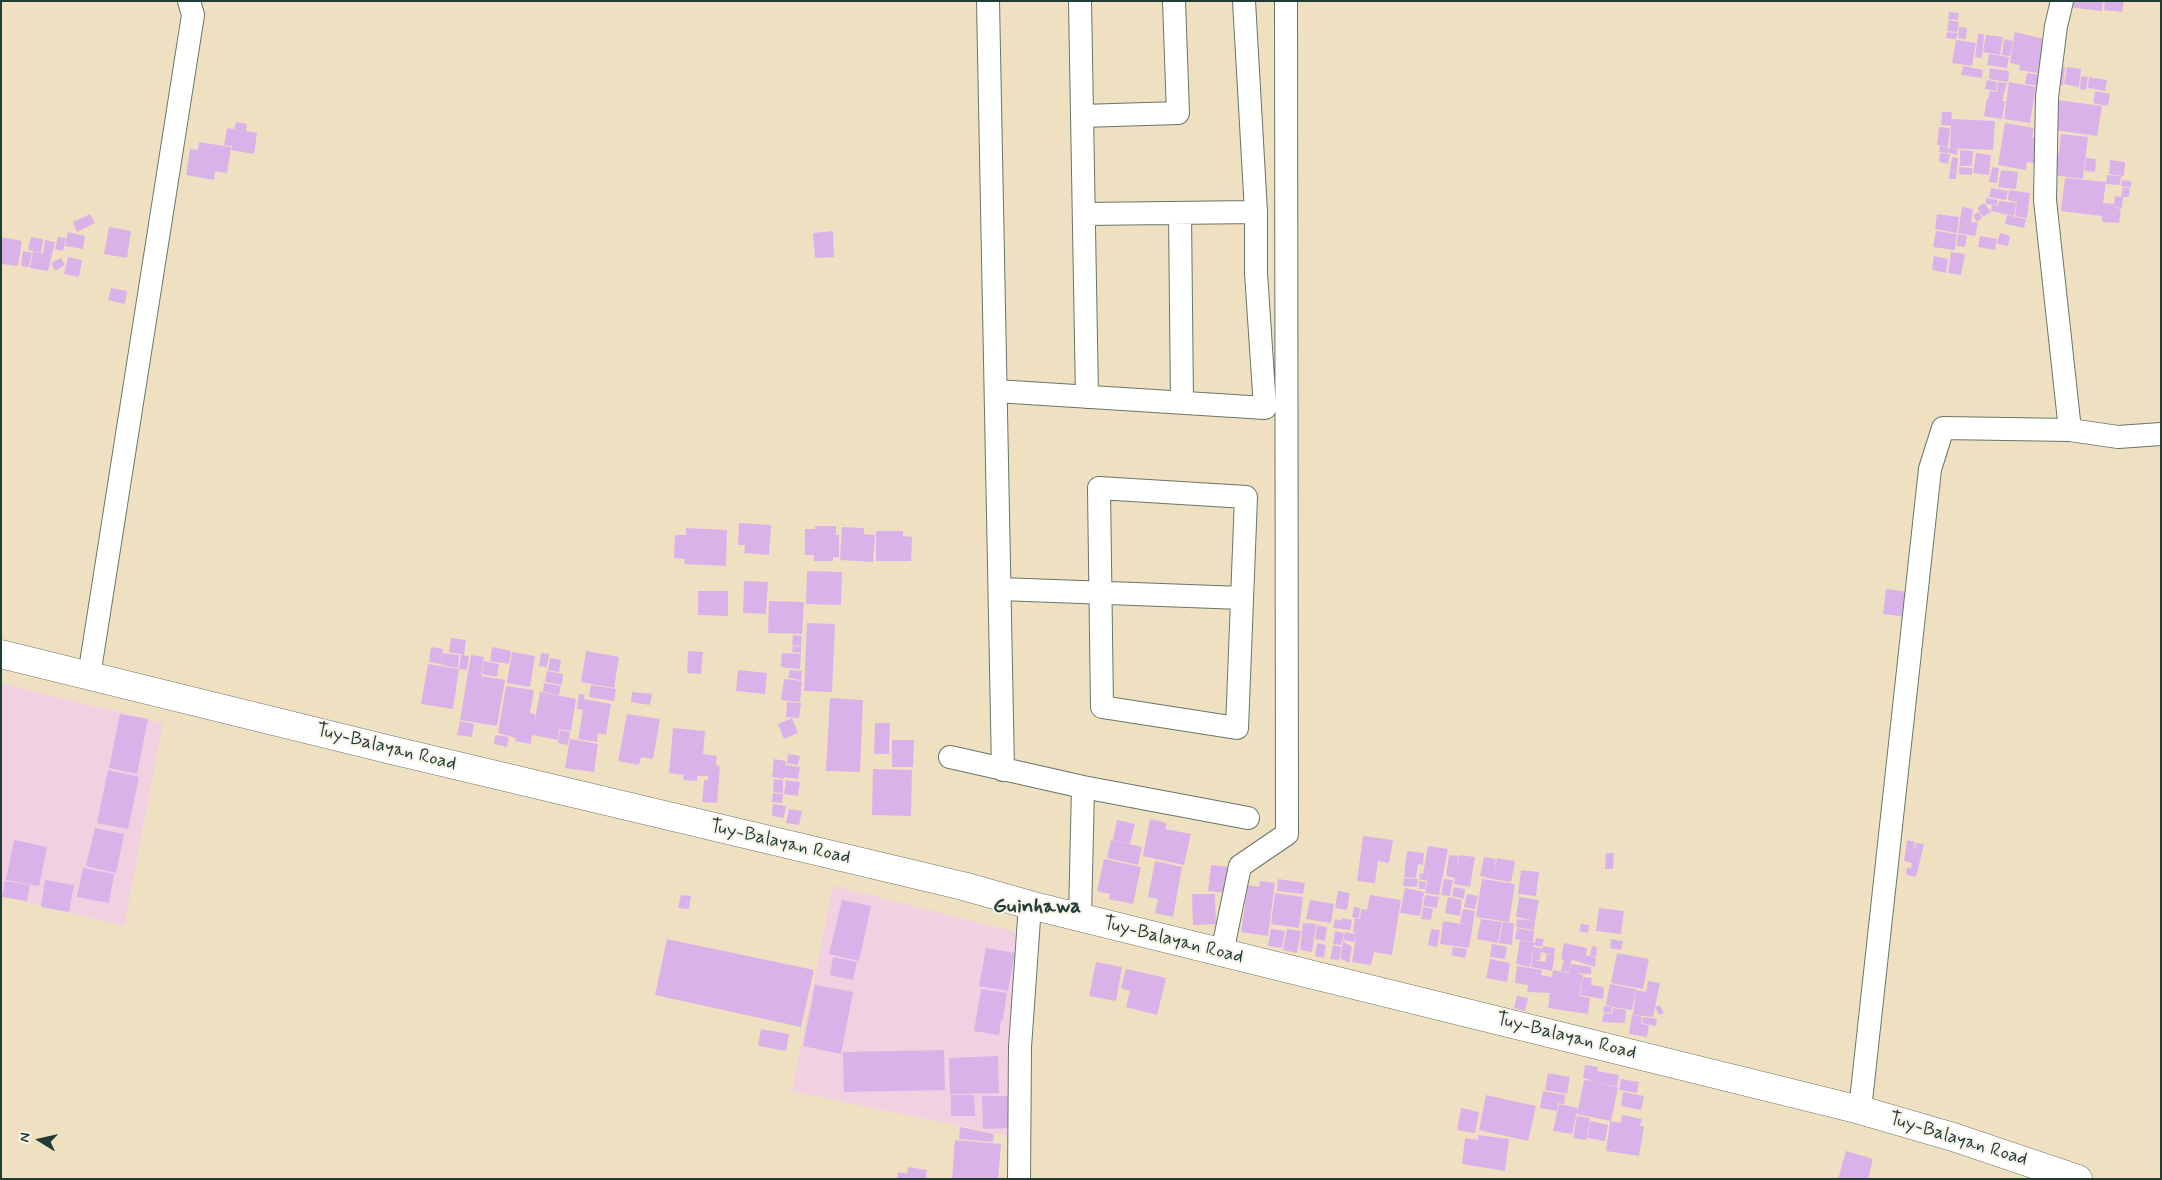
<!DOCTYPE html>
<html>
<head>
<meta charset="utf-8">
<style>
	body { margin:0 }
	#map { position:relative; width:2162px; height:1180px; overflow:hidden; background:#f0e0c2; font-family:Mynerve,sans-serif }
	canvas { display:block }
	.frame { position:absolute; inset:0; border:2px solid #1f3d34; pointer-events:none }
	.north { position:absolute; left:15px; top:1115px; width:50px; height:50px; -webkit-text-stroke:4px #f7f3e8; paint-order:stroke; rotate:280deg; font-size:14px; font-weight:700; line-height:20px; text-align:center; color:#1f3d34 }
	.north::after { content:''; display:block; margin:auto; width:18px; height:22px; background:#1f3d34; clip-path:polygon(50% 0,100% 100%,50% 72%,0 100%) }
</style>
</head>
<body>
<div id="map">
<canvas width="2162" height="1180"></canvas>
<div class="frame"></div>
<div class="north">N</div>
</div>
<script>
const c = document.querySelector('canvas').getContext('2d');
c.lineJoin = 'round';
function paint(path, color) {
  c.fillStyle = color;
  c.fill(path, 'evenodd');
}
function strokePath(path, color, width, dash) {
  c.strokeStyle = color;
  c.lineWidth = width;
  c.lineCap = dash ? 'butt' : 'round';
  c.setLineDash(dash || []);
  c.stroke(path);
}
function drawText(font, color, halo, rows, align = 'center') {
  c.font = font + ' Mynerve,sans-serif';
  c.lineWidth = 4;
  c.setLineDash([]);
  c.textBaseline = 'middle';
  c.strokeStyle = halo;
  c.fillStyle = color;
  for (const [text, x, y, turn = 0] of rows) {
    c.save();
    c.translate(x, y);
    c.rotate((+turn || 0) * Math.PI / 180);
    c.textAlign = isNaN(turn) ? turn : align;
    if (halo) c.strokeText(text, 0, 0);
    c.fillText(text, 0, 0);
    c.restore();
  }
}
paint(new Path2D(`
	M1,683L163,723L124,926L1,896Z
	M833,886L1020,933L1013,1137L792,1091Z`), '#f1d0e2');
paint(new Path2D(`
	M2068,1H2103L2102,11L2067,7Z
	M2105,1H2124L2122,12L2104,10Z
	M1949,12L1959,13L1958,20L1948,19Z
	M1949,20L1959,22L1957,32L1947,31Z
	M1959,27L1967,28L1966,39L1958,38Z
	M1947,32L1958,33L1956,39L1946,38Z
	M2015,32L2044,39L2038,73L2019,70L2020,65L2010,63Z
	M1978,34H1984L1982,58L1975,57Z
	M1986,35L2003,37L2000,55L1983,52Z
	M2004,39L2013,41L2010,56L2002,55Z
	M1956,40L1976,43L1972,66L1952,63Z
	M1989,54L2009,57L2007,68L1987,65Z
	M1963,66L1983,70L1982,78L1961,75Z
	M2057,66L2065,67L2063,85L2054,84Z
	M2067,67L2081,69L2079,87L2064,84Z
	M1990,68L2009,71L2008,82L1989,79Z
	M2027,73L2042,75L2041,86L2025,84Z
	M2081,76L2088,77L2086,90L2080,89Z
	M2089,77L2107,80L2105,91L2088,88Z
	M1987,80L1997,82L1996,91L1985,89Z
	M1998,82L2007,83L2002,101H2005L2002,119L1984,116L1987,99H1988L1990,91L1997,92Z
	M2009,82L2036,87L2030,123L2004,119Z
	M2095,91L2110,94L2108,106L2093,103Z
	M2058,100L2102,106L2097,136L2054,130Z
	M1942,112H1952L1951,119L1995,121L1993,150L1950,148L1951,126L1941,125Z
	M236,122L247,124L246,131L257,133L254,154L231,150L232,146L224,145L227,128L243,131L234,129Z
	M2005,123L2034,128L2032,137L2038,138L2034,163L2027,162L2026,170L1998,165Z
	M1939,127L1950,128L1948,147L1937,145Z
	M2061,134L2088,137L2083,179L2052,175L2054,154H2059Z
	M199,142L231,147L227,173L215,171L214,180L186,175L190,149L198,150Z
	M1940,146L1949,148L1948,153L1939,152Z
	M1949,148L1958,149L1957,155L1949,153Z
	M1960,150L1973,151L1972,166H1960Z
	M1940,153L1950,154L1948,164L1939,162Z
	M1976,153L1991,155L1989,175L1973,173Z
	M1952,157L1958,158L1956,179H1949Z
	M2086,158L2096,159L2095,172L2085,171Z
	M2110,160L2125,162L2124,176L2109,174Z
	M1959,167L1972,168V175L1959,174Z
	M1992,167L1999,168L1997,183L1989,182Z
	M2001,170L2018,172L2016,189L1998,187Z
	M2107,175L2121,176L2120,185L2106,184Z
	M2065,178L2106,182L2103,203L2114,204L2115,196L2121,197L2123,187L2130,188L2129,197H2123L2122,208L2113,207L2121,209L2119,223L2102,222V216L2061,211Z
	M2122,180L2131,181V187L2121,186Z
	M1991,188L2008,191L2006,200L1989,197Z
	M2009,190L2030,193L2027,218L2015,216L2017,199L2016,202L2008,200Z
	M1986,198L1997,200V205L1986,204Z
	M1999,201L2016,203L2014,216L1991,211L1992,205L1998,206Z
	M1984,203L1991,212L1983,217L1977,208Z
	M1962,207L1973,209L1971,222L1978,223L1975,236L1958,233Z
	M1979,212L1982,218L1977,222L1973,215Z
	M90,214L95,223L77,232L73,222Z
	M1937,214L1959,217L1957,233L1935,229Z
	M2007,215L2026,219L2024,228L2005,224Z
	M109,227L131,231L127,258L104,254Z
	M833,231L834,257L815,258L813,233Z
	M1936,231L1957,234L1955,250L1933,247Z
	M68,232L85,236L83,249L65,246Z
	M2000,233L2010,236L2008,246L1997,244Z
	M1958,234L1967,236L1965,247L1957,246Z
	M1980,236L1997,239L1995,250L1978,247Z
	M1,237L22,241L18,266L1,264Z
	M31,237L43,239L41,252L28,250Z
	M58,237L66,238L63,251L55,249Z
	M45,240L55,242L48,271L30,268L33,251L43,253Z
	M23,251L32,253L29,267L21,266Z
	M1951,252L1965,254L1961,275L1948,273Z
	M1934,256L1948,259L1946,273L1932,270Z
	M68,257L82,260L79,277L64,274Z
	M61,258L65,265L55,271L51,263Z
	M111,288L127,291L125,304L108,300Z
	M739,523L771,525L769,555L744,553L745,545H738Z
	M815,526H836V535H839V558L833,557V561H814V555H805V529H815Z
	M842,527L864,528V534L875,535L873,562L840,560Z
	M686,528L727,530L726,566L684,564L685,559L674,558L675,535H686Z
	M876,531H903V536L912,537L911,561H876Z
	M807,571L842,572L841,605L806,604Z
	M744,581L768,582L766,614L743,613Z
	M1886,589L1910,592L1907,617L1883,614Z
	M698,591H728V616L698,615Z
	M769,601L804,602L802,634L768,633Z
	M807,623L835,624L832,692L804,691Z
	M793,635L802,636L801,646L792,645Z
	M451,638L466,640L464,655L449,652Z
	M793,646L801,647V653L792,652Z
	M431,647L443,649L441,664L429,662Z
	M492,647L511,651L509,664L490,661Z
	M586,651L619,657L614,688L581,682Z
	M688,651L703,652L701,674L687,673Z
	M512,652L535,656L530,687L507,683Z
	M443,653L459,655L458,668L441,665Z
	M541,653L549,654L547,667L539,666Z
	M782,653L801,654L800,669L781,667Z
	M461,655L469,656L467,670L459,669Z
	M471,655L484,657L481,676L505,680L497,726L460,720Z
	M550,658L561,660L559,672L548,670Z
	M484,661L499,664L497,677L482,674Z
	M428,664L459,669L453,709L421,704Z
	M738,670L767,673L765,694L736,691Z
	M790,670L802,671L801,680L788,678Z
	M547,671L563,674L562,685L545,682Z
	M784,679L802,681L800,702L781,700Z
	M544,683L561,686L559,695L543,692Z
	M591,685L616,689L614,701L589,697Z
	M506,686L534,690L530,713L535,714L534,724L540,692L576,699L571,731L559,729L558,740L532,735L531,744L515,741L516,738L498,733Z
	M632,692L652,694L650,705L631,702Z
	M579,694L585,695L584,699L611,704L606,735L598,733L597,742L578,739L583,710L577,709Z
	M830,698L863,700L860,772L826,771Z
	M787,702L801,703L799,718L786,717Z
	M120,714L148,719L137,774L109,768Z
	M627,714L660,719L653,759L641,757L639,765L618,761Z
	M792,718L798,733L784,739L778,724Z
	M460,721L474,724L472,737L457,735Z
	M875,723H890L889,754H874Z
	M673,728L705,731L703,754L717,756L716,765L720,766L717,803L702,802L704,780H708V776H697V781L683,780L684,775L669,773Z
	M560,730L570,732L568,745L558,743Z
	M495,735L509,737L507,747L494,744Z
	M570,739L598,744L594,772L565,768Z
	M892,740H914L913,767H892Z
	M788,754L800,756L798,765L787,763Z
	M774,759L786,761L784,779L772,777Z
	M786,765L800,767L798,779L784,777Z
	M873,769L912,770L911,816L872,815Z
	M108,770L139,777L128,829L97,823Z
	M774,779L783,780V793L773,792Z
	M786,780L800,782L798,796L784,794Z
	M773,793L783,794L782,803L772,802Z
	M773,804L786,806L784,818L772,816Z
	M789,809L802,811L799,825L786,823Z
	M1150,819L1167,823L1165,829L1191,834L1184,865L1143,856Z
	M1117,820L1135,824L1130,844L1113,840Z
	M95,828L124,834L116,873L86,866Z
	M1363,836L1393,840L1389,863L1378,861L1375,883L1357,881Z
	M14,840L47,847L39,886L6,880Z
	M1111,840L1142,847L1138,865L1107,858Z
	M1907,840L1915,842L1913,853L1916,843L1924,844L1916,877L1906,875L1907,868H1911L1912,863L1904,861Z
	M1428,846L1448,849L1439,895L1425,893L1429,874L1428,881L1419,879L1420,873L1423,874Z
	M1407,851L1424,853L1423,865L1418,864L1416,878L1404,877Z
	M1606,853H1614L1613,869H1605Z
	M1449,855L1458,856L1457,869L1459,855L1475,857L1470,887L1454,884L1455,878L1446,876Z
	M1484,857L1496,859L1493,879L1480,876Z
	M1497,858L1515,861L1511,882L1493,879Z
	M1104,859L1141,867L1133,904L1109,899L1110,894L1097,891Z
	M1155,861L1182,867L1173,917L1155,913L1158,899L1148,897Z
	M1211,865L1230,867L1226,893L1208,891Z
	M83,868L114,874L109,903L77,897Z
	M1521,870L1539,872L1536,896L1518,894Z
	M1404,878L1418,879L1417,887L1403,886Z
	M1278,879L1305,883L1303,894L1277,891Z
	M1444,879L1453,880L1450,896L1441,895Z
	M1482,879L1515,884L1509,922L1476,917Z
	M45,880L74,885L69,912L41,907Z
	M5,881L30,885L27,901L2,897Z
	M1260,881L1275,883L1268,936L1241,932L1248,885L1259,887Z
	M1419,881L1426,882L1425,889H1419Z
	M1454,887L1465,889L1464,899L1452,896Z
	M1405,888L1424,892L1420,916L1400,913Z
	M1338,891L1350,893L1347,910L1335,908Z
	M1275,893L1303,897L1299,928L1271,924Z
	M1192,894H1215L1216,924L1193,925Z
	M1467,894L1478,896L1475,909L1464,907Z
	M681,895L691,896L689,909L678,908Z
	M1370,895L1401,900L1392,955L1374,952L1371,965L1352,962L1356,936L1354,942L1343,940L1345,932L1356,934L1353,931L1355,918L1360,919L1361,909L1367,910Z
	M1425,895L1439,897L1437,908L1423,906Z
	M1448,897L1462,900L1460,916L1445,913Z
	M1519,897L1539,900L1535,921L1516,917Z
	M842,900L871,906L859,961L829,954Z
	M1310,900L1334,904L1331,923L1306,919Z
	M1354,907L1360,908L1359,918L1352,917Z
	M1423,907L1433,909L1431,920L1421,919Z
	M1599,908L1624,911L1621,934L1596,931Z
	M1463,909L1475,911L1469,948L1440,944L1443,921L1468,925L1460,923Z
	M1342,918L1352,920L1350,930L1333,928L1335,919L1342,921Z
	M1481,919L1502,922L1498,943L1477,939Z
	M1517,919L1535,921L1534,930L1516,927Z
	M1503,922L1514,923L1512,945L1499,943Z
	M1303,923L1316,924L1312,952L1300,950Z
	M1581,924L1589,925L1588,933L1579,931Z
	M1317,925L1327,927L1325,941L1315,939Z
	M1517,928L1534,931L1533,942L1515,939Z
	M1271,929L1285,931L1282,948L1268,946Z
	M1287,929L1301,931L1297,953L1283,950Z
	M1431,929L1440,930L1437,947L1428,945Z
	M1335,931L1344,933L1341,945L1333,944Z
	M1536,938L1544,939L1542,947L1534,945L1530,967L1516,964L1520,940L1535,943Z
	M667,939L814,970L801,1027L655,995Z
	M1611,939L1623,941L1621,950L1610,948Z
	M1343,941L1352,947L1349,963L1340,958Z
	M1317,943L1326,945L1324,958L1315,956Z
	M1564,943L1587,948L1586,955L1596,958L1595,967L1573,960L1571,961L1569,972L1561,971L1564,960L1561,959Z
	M1492,944L1507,947L1505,959L1490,957Z
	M1333,945L1341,947L1339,960L1330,959Z
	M1543,946L1555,948L1554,955L1541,952L1540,960H1534L1545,962L1547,954L1555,955L1552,971L1531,967L1534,947L1543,949Z
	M1592,946L1597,947L1596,957L1590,956Z
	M1453,947L1467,949L1465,958L1451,955Z
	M986,948L1015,953L1008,991L979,986Z
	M1617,953L1649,959L1643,989L1611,983Z
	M833,957L857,962L853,980L830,975Z
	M1490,959L1510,963L1507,982L1486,978Z
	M1096,962L1122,967L1116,1001L1089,996Z
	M1571,964L1591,967V974L1575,973L1583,975L1579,996L1590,998L1588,1014L1548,1008L1550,993L1527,992L1528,985L1515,983L1517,966L1542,970L1541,975L1552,977L1553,970L1569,973V975Z
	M1126,969L1166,978L1157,1015L1126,1007L1130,991L1121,988Z
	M1583,977L1592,978L1591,985L1604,987L1603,999L1580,995Z
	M1648,981L1660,983L1653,1017L1633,1015L1636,990L1646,992Z
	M1610,984L1636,989L1632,1010L1613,1007V1005L1612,1007L1606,1005Z
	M815,985L853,992L841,1054L803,1046Z
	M981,989L1007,993L1003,1020H1001L999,1035L974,1031Z
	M1517,996L1528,998L1525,1011L1514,1008Z
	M1660,1005L1664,1013L1659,1015L1655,1007Z
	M1604,1006L1612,1007L1611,1013L1603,1012Z
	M1613,1008L1626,1010L1625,1023L1602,1022L1604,1013L1612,1014Z
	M1632,1015L1642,1017L1641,1024L1649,1025L1647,1037L1629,1034Z
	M1643,1017L1657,1019L1656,1026L1642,1023Z
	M761,1029L789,1034L786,1051L758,1046Z
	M944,1050L945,1090L844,1092L843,1052Z
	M998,1056L999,1093L950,1094L949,1058Z
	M1585,1065L1598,1067L1597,1071L1619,1075L1617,1086L1599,1083L1618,1087L1611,1121L1577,1114L1584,1080L1595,1081L1583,1078Z
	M1548,1073L1570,1077L1567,1094L1545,1090Z
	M1621,1079L1639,1082L1637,1093L1619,1090Z
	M1543,1091L1565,1095L1564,1104L1558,1103L1557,1111L1540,1108Z
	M1623,1092L1644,1096L1641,1110L1621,1106Z
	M951,1095H974L975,1116H951Z
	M1486,1095L1536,1106L1528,1141L1479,1130Z
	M982,1096H1010V1128L983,1129Z
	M1559,1104L1578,1108L1572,1134L1553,1131Z
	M1461,1108L1479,1112L1475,1133L1457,1130Z
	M1622,1115L1642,1119L1640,1126H1644L1639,1156L1606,1151L1610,1121L1621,1123Z
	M1577,1116L1590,1118L1586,1140L1573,1138Z
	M1590,1121L1608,1125L1605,1141L1587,1138Z
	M960,1127L994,1134L993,1142L959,1139Z
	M1478,1135L1509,1139L1505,1171L1462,1164L1465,1138L1478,1140Z
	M955,1140L1001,1144L998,1179H952Z
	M1846,1151L1873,1159L1868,1179H1838Z
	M908,1167L927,1170L926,1179H897L898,1172L907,1174Z`), '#dab2ea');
const minor = new Path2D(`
	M988,1L1003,770
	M1080,1L1087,397
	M1082,116L1178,113L1174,1
	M1180,213L1182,402
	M1084,214L1256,212
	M996,391L1265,408L1256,273V212L1244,1
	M2070,430L2118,437L2161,434
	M1099,488L1246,497L1237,728L1102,707Z
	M1000,589L1242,598
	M89,676L193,15L189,1
	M950,757L1083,787L1080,918
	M1083,787L1248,818
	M1222,953L1240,866L1287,834L1286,1
	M1860,1110L1930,469L1943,428L2070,430L2045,200L2047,97L2056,26L2062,1
	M1019,1179L1020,1047L1030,905`);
const major = new Path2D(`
	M1,654L387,749L963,886L1030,905L1860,1110L1953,1137L2078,1179`);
strokePath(minor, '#687666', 24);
strokePath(major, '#687666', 29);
strokePath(minor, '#fff', 22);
strokePath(major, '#fff', 28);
drawText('19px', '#1f3d34', '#f7f3e8', [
	["Tuy-Balayan Road",386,748,14],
	["Tuy-Balayan Road",780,843,13],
	["Tuy-Balayan Road",1173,941,14],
	["Tuy-Balayan Road",1566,1037,14],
	["Tuy-Balayan Road",1958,1140,17]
]);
drawText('bold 21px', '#1f3d34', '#f7f3e8', [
	["Guinhawa",1037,908]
]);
</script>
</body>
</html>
